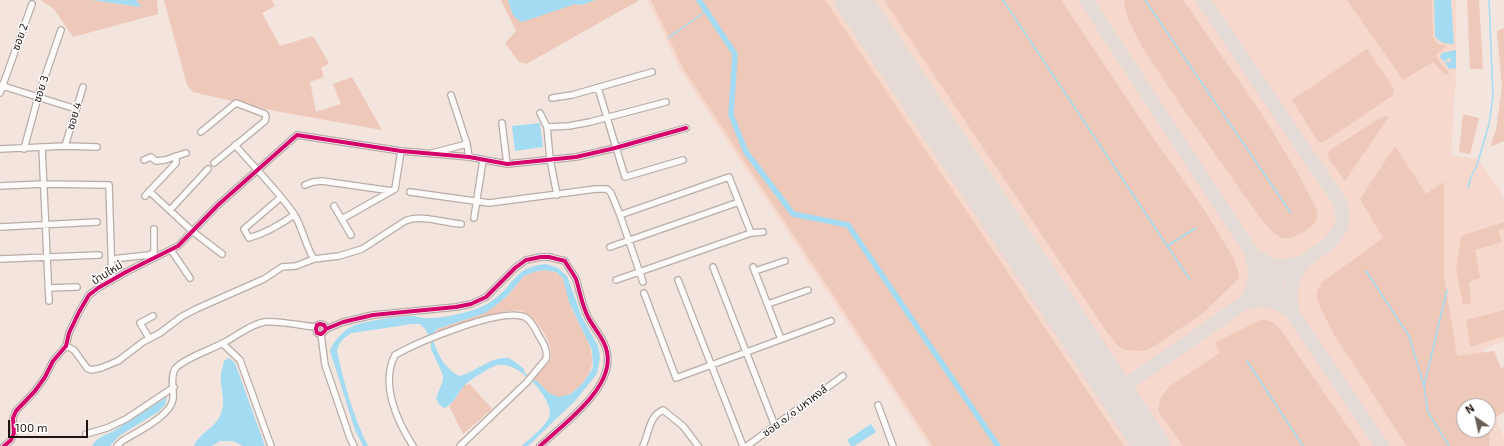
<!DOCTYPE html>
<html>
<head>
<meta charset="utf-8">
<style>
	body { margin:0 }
	#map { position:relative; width:1504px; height:446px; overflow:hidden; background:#f3e4de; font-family:"Exo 2",sans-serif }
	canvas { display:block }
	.north { position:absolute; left:1456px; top:398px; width:40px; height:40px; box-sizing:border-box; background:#fff; border:1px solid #a5a19f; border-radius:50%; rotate:326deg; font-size:11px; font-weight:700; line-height:16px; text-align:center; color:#1f140f }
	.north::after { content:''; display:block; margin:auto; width:14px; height:18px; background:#695d57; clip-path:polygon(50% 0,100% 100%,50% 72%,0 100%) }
	.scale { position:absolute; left:8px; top:420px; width:80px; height:18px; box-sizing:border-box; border:2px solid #1f140f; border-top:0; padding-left:5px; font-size:12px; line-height:14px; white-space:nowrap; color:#1f140f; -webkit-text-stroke:3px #fff; paint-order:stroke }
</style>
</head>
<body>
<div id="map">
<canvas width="1504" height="446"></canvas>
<div class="north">N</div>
<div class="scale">100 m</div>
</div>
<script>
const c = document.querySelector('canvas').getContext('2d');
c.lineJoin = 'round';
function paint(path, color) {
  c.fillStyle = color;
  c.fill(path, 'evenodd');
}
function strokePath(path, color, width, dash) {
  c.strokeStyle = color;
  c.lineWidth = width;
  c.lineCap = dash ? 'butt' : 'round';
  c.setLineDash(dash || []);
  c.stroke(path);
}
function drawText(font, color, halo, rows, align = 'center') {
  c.font = font + ' "Exo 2","Noto Sans Thai",sans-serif';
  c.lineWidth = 3;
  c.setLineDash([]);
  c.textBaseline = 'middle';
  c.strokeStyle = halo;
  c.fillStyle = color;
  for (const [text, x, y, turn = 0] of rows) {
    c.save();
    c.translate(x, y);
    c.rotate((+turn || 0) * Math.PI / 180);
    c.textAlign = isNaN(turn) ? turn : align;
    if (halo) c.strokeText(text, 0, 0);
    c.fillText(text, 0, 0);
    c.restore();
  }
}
paint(new Path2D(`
	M647,0H1456V76L1451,156L1478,159L1500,190L1504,200V341L1483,349L1498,425L1504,437V446H929L680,70ZM1464,406H1488V430H1464Z`), '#f6d9cc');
paint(new Path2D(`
	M40,0H92L140,7L136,0H157L158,14L73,37L54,9Z
	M164,0H272L275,6L262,13L280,46L313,36L329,63L321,68L324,77L310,82L316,112L341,104L333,84L352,77L382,130L275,111L193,92L187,85Z
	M501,0H508L513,15L575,4L582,5L595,0H638V1L526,64L519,62L505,43L516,31Z
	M651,0H825L1124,446H933L683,68Z
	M884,0H1061L1151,135L1203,208L1233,257L1238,271L1239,278L1202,314L1153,347L1144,351L1125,350L1118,346L1106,331Z
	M1125,0H1183L1260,111L1300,177L1317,210V219L1314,224L1305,231L1292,238H1282L1274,233L1261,219L1177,100L1142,47L1128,19L1124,3Z
	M1347,0H1432L1433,37L1438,44L1447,46L1436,55L1441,64L1450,73L1445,75L1433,62L1403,80Z
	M1467,0H1479L1483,69H1470Z
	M1504,28V141L1490,147L1496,130L1502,87L1497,31Z
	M1367,49L1391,84L1394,91L1392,96L1327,140L1322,143L1318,141L1292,100Z
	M1463,114L1479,118L1470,154L1459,152Z
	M1389,116L1345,181L1329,159L1327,153L1330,150L1382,117Z
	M1395,146L1426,194L1444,182V277L1457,356L1494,351L1501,368L1504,367V412L1490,421L1489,446H1407L1333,333L1317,300V292L1321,283L1383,238L1360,199ZM1464,406H1488V430H1464Z
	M1504,222V228L1498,230L1502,242L1475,250L1480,278L1469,282L1471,303L1463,305L1456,270L1461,236Z
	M544,270C551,271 560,272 563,279C567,285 567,295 569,302C579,330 608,358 581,385C575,390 569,396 560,397C548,398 543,383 533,380L551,359C551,354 551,348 549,344C547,334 532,314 522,311C503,307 456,326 436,333L437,329L466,319L507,296L524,276L534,272Z
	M1504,310V336L1470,347L1466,320Z
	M1262,319L1273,322L1280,329L1361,446H1183L1158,411L1161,397L1170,386L1220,353L1215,343Z
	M470,384L492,409L463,434L449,406L456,398L464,385Z`), '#eec8b9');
paint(new Path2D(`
	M92,0H136L141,7Z
	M508,0H595L582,5L575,4L522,22C512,18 511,10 508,0Z
	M1436,0H1451L1454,44C1446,43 1440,44 1435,36L1434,1Z
	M1456,50V68L1449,69L1445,62L1447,61L1448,63L1451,61L1450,58L1444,61L1440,57L1442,53Z
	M540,123L543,147L515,151L512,126Z
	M546,264L558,268L567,276L582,317L598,346L600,357L597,374L575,401L528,446H522C529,439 549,424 550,414C551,396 518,361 498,365C492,366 469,380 464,386C457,394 454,404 444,408L439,404L436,398L443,381V375L431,349V341L425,329L420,324H412L352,333C344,337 339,342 337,351C344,383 353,416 368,446H363L355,430L330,351C332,343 343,331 351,327C361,321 401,316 414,316C417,316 420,318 423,318C431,319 441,317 450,316C464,313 481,309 493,300C516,284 513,267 546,264ZM544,270L556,272L563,278L569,302L592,350L593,368L583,383L571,394L559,397L549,393L537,381L533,380L524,372V369C520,366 513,359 508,358C495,355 474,372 460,376C445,370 436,352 432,336L437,329L485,313L494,307L507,296L524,276L534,272Z
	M229,358L235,363L265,446H243L233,441H220L212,446H194C199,433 214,429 220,416C227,402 220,390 221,376C221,371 223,366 224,361Z
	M167,397L165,405L158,412L119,436L110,446H92C97,438 103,435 112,432Z
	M871,424L876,432L854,446H851L847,440Z`), '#a3dcf2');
strokePath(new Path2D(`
	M1003,0L1190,280
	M1145,0L1291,213
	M668,38L706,11
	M1468,188L1471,177L1477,165L1489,124L1493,96L1489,0
	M1167,246L1196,228
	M1366,271L1409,336L1424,386L1428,412L1449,446
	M1247,361L1303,446
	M719,365L745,356
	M1424,386L1447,290`), '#a3dcf2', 1.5);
strokePath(new Path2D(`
	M699,0L735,54L731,115L746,152L793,214L848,225L998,446`), '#a3dcf2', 5.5);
strokePath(new Path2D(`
	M1086,0L1251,252L1382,446
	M1257,256C1270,267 1283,268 1299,263
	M1246,301C1255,285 1257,274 1252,256
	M1249,302C1264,297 1277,301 1289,310
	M1292,310C1289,292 1291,281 1301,265
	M1116,392L1326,246C1342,229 1346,225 1340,202L1203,0`), '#e4dad6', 14);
strokePath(new Path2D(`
	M853,0L1152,446`), '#e4dad6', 36);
const minor = new Path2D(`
	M0,85L76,109
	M598,88L625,177L683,160
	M0,93L32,4
	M451,95L467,144L469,157
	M552,98L572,95L652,72
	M540,113L547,127L550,159L557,195
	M502,123L507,164
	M547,127L569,126L590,122L666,102
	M201,132L236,103L265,114L266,117L265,121L214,163
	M235,145C254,167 278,191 294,214C303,228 305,246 314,259
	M65,146L83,87
	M42,147L49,301
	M0,149L65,146L97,147
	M24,149L38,97L61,30
	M432,153L467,144
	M144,160L151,157L156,161L165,160L186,153
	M305,185L313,182L322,181L392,191
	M0,186L43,184L109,185L112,280
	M149,191L192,231L222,254
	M410,192L489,203L596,189H607L611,193L620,215L643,282
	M145,196L176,163V156
	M280,198L244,229L249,238C266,233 280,225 294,215
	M334,206L351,235
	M170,210L208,169
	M620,215L729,177L751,233
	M474,218L483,160
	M342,219L395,189L401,151
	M0,227L97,222
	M610,247L739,202
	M171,250L190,278
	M0,259L99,255
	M112,259L149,255L154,252V229
	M713,267L775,426
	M753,267L781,339
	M755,271L785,261
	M616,280L751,233L763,232
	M678,280L743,446
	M49,288L77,287
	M644,293L676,378L831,321
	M768,304L808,290
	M326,329L324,325L320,324L317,325L316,329L317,333L321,334L324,332L326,329L343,322L373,315L456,307L471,304L486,297L515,268L526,260L541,257H549L565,261C568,267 573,273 576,279C580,292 582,305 588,317C594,329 605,339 607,352C615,388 562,425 540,446
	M321,334L325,365L350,438L354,446
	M149,338L140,323L153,316
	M223,344L240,360L271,446
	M66,346L74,350L87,368L91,370L101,368L118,361L143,342L160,333L181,317L196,309L264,279L282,267L296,266L314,259L339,256L362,249L405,221C423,214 443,223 461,224
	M878,405L893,446
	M86,434L107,428L126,419L174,387
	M4,446L11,440L14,433L13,418L16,411L35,391L45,377L53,361L66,346L69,333L79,312L89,295L98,288L126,272L178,246L218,205L297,135L401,151L469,157L507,164L576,157L615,148L686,128
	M117,446L122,441C135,433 171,416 173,399C174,390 170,377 175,369C181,360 212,349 223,343C237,336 249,325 264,322C278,320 301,326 316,327
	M413,446C397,421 380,384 395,355C418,342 501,307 525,317C531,320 536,330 539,336C543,343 548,350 546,359L526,383L460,446
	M643,446C649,433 649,416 663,410L683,426L698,446
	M747,446L843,376`);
strokePath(minor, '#b8aca6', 8);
strokePath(minor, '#fdfbfa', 5.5);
strokePath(new Path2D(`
	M326,329L324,325L320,324L317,325L316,329L317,333L321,334L324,332L326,329L343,322L373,315L456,307L471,304L486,297L515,268L526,260L541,257H549L565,261C568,267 573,273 576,279C580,292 582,305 588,317C594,329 605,339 607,352C615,388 562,425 540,446
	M4,446L11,440L14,433L13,418L16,411L35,391L45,377L53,361L66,346L69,333L79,312L89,295L98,288L126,272L178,246L218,205L297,135L401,151L469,157L507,164L576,157L615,148L686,128`), '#d6006c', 4);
drawText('11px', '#1f140f', '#fff', [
	["ซอย 2",20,37,-70],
	["ซอย 3",41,89,-72],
	["ซอย 4",74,116,-73],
	["บ้านใหม่",107,273,-32],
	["ซอย ๑/๑ มหาหงส์",795,411,-37]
]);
</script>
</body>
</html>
